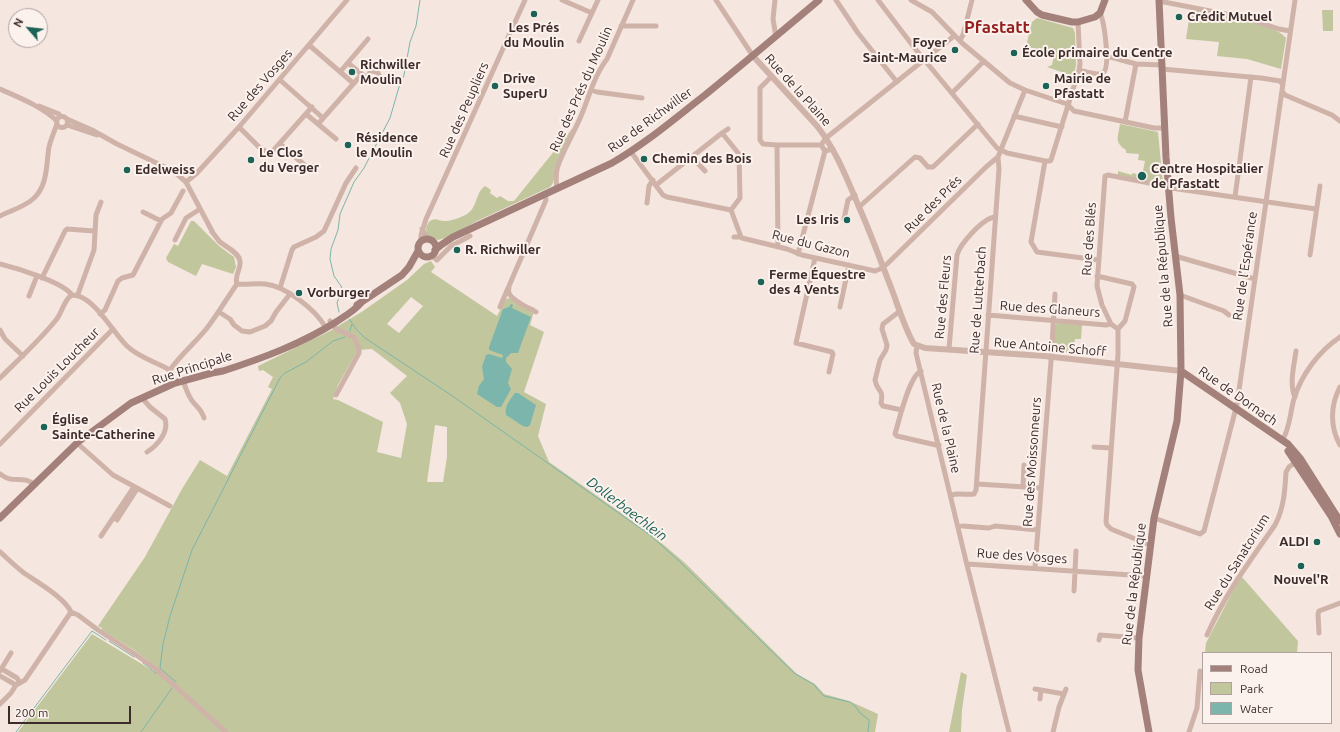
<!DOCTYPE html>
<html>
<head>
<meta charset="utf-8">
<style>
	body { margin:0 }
	#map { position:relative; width:1340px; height:732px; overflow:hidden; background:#f5e6df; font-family:Ubuntu,sans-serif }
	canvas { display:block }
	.legend { position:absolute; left:1202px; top:652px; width:130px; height:72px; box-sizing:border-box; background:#fcf2ed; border:1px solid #afa29f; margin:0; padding:5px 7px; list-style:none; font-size:12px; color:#3c2b2a }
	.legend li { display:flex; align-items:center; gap:8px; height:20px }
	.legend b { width:20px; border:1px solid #afa29f }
	.north { position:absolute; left:8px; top:8px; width:40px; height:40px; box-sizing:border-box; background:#fcf2ed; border:1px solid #afa29f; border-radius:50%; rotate:298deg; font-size:11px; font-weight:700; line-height:16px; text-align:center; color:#3c2b2a }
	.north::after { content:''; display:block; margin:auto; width:14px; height:18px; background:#1b6257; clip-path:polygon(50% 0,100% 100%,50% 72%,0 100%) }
	.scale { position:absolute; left:8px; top:706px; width:123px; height:18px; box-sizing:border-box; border:2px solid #3c2b2a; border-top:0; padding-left:5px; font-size:12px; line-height:14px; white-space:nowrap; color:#3c2b2a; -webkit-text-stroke:3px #fcf2ed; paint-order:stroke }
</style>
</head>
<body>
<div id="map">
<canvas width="1340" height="732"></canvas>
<ul class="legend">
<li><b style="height:5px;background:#a3807a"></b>Road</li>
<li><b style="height:11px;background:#c1c69d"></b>Park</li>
<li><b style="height:11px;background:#7bb5ab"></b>Water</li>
</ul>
<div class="north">N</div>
<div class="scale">200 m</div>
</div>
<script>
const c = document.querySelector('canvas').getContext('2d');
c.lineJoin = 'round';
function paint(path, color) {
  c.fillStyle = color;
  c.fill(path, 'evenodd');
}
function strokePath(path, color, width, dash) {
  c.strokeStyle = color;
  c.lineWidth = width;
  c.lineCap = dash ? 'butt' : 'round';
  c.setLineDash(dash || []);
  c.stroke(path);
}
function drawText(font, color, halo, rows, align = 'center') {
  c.font = font + ' Ubuntu,sans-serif';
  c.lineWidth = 4;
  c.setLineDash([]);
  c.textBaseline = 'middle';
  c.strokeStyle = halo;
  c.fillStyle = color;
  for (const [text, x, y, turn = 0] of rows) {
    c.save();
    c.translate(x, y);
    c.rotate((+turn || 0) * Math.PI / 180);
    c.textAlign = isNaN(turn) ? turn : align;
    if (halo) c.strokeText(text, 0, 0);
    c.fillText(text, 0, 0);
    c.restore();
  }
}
paint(new Path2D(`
	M1194,10C1217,14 1272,21 1286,38L1281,69L1247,59L1217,56L1219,42L1186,39L1190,12H1194Z
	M1322,10H1333V31H1323Z
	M1037,18L1073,28L1075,33L1076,66L1073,76L1047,67L1052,65L1054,56L1026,46L1032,22Z
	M1120,124L1158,132L1163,184L1118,175V171L1132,175V173L1142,175L1145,161L1138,160L1139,154L1126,153V150C1114,142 1118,138 1120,124Z
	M572,129L573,130L557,164L553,183L550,187L477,221L449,237L438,240L429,237C425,231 425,228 429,222C436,216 439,222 446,221C452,221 462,217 467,214C478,207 475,193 485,186L491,190L490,193L497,198L500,196L508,201H514Z
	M191,221H194L219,246L234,257L236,267L233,274L202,264L196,276L168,262L166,258L174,244L178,246Z
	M431,261L435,267L431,272L497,316L506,299L510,298L535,308L530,325L544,332L524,392L546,404L538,436L549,462L651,534L685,563L797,674L815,684L824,694L849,701L878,714L875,732H18L92,634L155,672L158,668L134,650L102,630V628L98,626L145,557L182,489L200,460L227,476L272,389L268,387L273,377L263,370L259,371L258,366L330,331L363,311L407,280L424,264ZM411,297L423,306L399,333L387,324ZM372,349L407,376L390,393L400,403L407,424L401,458L377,452L383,422L338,400L333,399L338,385L358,350ZM435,425L447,427V457L443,482H427Z
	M1057,323L1082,325L1081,339H1075L1073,353L1053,351L1055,326Z
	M1242,577L1298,641L1297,653H1205L1206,643L1236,585Z
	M961,672L967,675L962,710L961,732H949Z`), '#c1c69d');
paint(new Path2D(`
	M511,304L513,305L512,308L531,317L518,353H511L506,358V362L512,369L508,383L511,389L501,407H497L477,394L479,386L484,379L482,367L486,355L489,354L502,358L503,355L489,350V347L503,309L509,307Z
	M515,393H518L536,405L530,425L527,427L523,426L506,415C504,406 510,400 515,393Z`), '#7bb5ab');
strokePath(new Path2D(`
	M339,312L337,303L342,289L341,286L334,276L330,259L331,249L338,230L340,214L354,182L364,168L390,118L399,87L404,75L410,42L416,26L420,0
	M349,319L356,329L365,338L451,395L650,535L679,561L794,673L813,684L824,696L850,702L855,706L860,713L869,720V723L868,732
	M350,331L352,324
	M109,641L134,657
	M143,663L156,673
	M176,682L160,668L163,644L170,616L192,550L280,378L285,373L306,362L333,341L345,337
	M16,732L92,631L106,640
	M141,732L172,688`), '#7bb5ab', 1);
strokePath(new Path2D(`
	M562,0L592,13
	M716,0L753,56
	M775,0L773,19L776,37
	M836,0L858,33L897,82
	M878,0L913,46L997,148L1007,153L1045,161
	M911,0L932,12L962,43L1010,83L1025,90L1067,104L1074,111L1154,128H1164
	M1159,1L1246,18L1279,29L1290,31
	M1078,22L1080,64L1079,70L1051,160L1050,161H1045L1031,242L1037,252L1098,260
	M621,26H656
	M960,40L963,35L972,0
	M579,41L598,0
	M309,45L353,83
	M1107,56L1136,64L1162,65
	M348,63L364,76H368L370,72L373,71L378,73L380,77L377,82L373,83L369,81L368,76
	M1162,69L1261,78L1280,81L1283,85
	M1079,70C1084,71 1099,76 1103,73C1111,67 1104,21 1100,13
	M340,72L368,39
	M772,76L760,88V140L763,144L777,145L778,247
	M280,80L323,118
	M0,89C20,98 41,106 57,121
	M591,90L597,92L642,98
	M1282,91L1285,95L1332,115L1340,121
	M952,93L984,61
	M39,106L59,114L60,116
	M306,114L336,139
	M1014,116L1062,127
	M56.5 122a5.5 5.5 0 1 1 11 0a5.5 5.5 0 1 1-11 0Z
	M67,119L92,130L117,144L169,169L178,175L186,182L213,233
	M1125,122L1136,64
	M318,124L362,74
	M67,125L97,135
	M239,127L259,147L270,154
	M722,133L728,129
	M280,144L307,167L313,166
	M777,145H821
	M833,149L825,151L821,145L826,138L954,36
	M272,152L312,107
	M631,152L663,195L667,197L731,210
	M692,157L705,171
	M186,182L196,174L239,127L347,0
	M656,185L722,133L739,154L740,198L731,210
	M557,188C556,182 556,175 557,169C561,154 575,131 581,116C589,97 594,76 607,59L633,0
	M1235,197L1251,77
	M647,203L649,186L653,180
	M859,207L915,157L920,158L928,167H933L978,124
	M731,210L741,237
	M143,212L161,221
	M0,216C10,211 24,207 33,199C48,186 46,165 49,147C51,139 54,132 57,124
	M844,219L848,200L855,195
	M422,229L428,239
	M212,232C215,235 217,239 220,242C226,247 240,253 240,262C241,270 234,275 237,284
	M734,237H741L742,238L787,249L802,255L875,271L880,269L887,264L986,167L998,157
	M175,240L186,218L197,211
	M421,241V235L426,219L525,0
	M798,254L825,151
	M1310,255L1320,186
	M432,256L437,260L451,246L470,236
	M1175,256L1255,279
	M815,258L796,343L832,352L833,354L829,372
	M0,264C16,268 63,282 72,295C93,294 113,333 127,346C138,357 156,362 170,370C181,354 196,342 207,328C218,314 227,298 237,284
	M1097,276L1132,284L1134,287L1125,321L1118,329
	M42,278L65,231L67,229L94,231
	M237,284C246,285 255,283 265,284C286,286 316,310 326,328
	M280,288L292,250L294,247L316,237L324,231L346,183L356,168
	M78,294L94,250L96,215L101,202
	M1180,295L1224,311L1229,315
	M29,296L37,276
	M500,307L508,288
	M840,307L849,265
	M900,311L883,324L882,329L887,345L886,350L880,360L875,380C877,392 884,388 881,403L883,406L902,410
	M219,312L230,319L234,325L242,331L250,332L265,326L271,321L276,312L290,294
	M536,312C530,309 511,299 509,293C508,291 509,288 509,286L546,200L545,193
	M100,314L105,310L118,281L122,278L133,275L162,219L171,213L183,191
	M988,315L1106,325L1111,324
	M330,321L336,329L354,337L359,349V353L336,395
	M0,330L5,339L23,356
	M917,345L916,353L966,561L1009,732
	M949,349L957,255C960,244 983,218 995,217
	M921,371C909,376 899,421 895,434L897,436L936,445H939
	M0,378C19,359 39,341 56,320C62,313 64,299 72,295
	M183,381C186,388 188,396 193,402C198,408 202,410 204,418
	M1340,387C1330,406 1330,427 1340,445
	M165,388L167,377L170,370L175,383
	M1295,397C1289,384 1294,366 1296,351
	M142,398L150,407L165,419C169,432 158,445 147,452
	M1282,441C1290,429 1290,412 1294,399C1301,375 1319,351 1340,337
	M77,443L113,475L170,506
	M0,444L113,329
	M1094,447L1111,448
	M0,474C14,485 22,474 35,485
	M977,484L1041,488
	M1023,487L1024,465
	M951,495C958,493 966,495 974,494L976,490L999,169L998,157L1000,152L1025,90
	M1154,518L1200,534L1204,531L1237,404L1295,0
	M117,520L137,489
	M962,526L989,528L995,526L1038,530
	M101,536L134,487
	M1150,545L1111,529L1107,525L1106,522L1118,354V329L1111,324L1102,305L1097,286L1105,176L1108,175L1165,186L1171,188L1316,209
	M0,552C8,559 15,566 24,573C37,582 65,598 71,612L78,615L98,630L132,652L156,669L226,732
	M967,564L1146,576
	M1035,568L1051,361L1055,294
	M1074,591L1076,551
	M1319,633L1318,614L1319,611L1340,603
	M1207,635C1225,594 1250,561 1275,525C1284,508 1285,490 1286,472L1289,467L1297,461
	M1099,640L1100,635L1139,638
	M2,669L17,678L20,683
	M0,671L11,653
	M0,676L16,685
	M1035,689L1041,690
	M1040,699L1041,690L1064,694
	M0,704L11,693L16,685L25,680L71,612
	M1053,732L1059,707L1066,689
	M1189,732L1197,708L1200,671`), '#cfb3a9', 5);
strokePath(new Path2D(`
	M753,56L817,126C836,150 847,179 859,207C871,234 881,262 892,290C898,306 905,329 914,344L925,348L1044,356L1181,371`), '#cfb3a9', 6);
strokePath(new Path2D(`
	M1026,0L1037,12L1042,15L1072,22H1078L1095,17L1100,13L1105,0
	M418 248a9 9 0 1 1 18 0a9 9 0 1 1-18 0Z
	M435,250L441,245L453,237L612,163C645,144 674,119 705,95C743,64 781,32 819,0
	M357,305L402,275L409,267L418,251
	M1181,371L1288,444L1300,458L1340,521
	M1288,451L1331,516L1340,534
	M0,518L78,442L131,403L175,383L212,373L223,371C263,358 301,344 336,322C345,316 354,311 361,303
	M1149,732L1138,670L1139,638L1154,518L1177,421L1181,371L1180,295L1171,218L1166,157L1159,0`), '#a3807a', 7);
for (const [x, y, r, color] of [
	[534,14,4,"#1b6257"],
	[1179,17,4,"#1b6257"],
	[955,50,4,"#1b6257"],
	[1014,53,4,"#1b6257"],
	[352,72,4,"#1b6257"],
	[495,86,4,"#1b6257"],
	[1046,86,4,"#1b6257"],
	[348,145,4,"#1b6257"],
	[644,159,4,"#1b6257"],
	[251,160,4,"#1b6257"],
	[127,170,4,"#1b6257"],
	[1142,176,5,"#1b6257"],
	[847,220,4,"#1b6257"],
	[457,250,4,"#1b6257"],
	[761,282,4,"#1b6257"],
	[299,293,4,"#1b6257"],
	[44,427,4,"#1b6257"],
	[1317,542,4,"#1b6257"],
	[1301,566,4,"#1b6257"]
]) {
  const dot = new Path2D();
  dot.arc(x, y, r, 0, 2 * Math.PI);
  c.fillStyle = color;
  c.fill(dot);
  strokePath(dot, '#fcf2ed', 1.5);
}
drawText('bold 13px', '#3c2b2a', '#fcf2ed', [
	["Crédit Mutuel",1187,17],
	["Les Prés",534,28,"center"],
	["du Moulin",534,43,"center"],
	["Foyer",947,43,"right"],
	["Saint-Maurice",947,58,"right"],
	["École primaire du Centre",1022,53],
	["Richwiller",360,65],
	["Moulin",360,80],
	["Drive",503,79],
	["SuperU",503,94],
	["Mairie de",1054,79],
	["Pfastatt",1054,94],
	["Résidence",356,138],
	["le Moulin",356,153],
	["Le Clos",259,153],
	["du Verger",259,168],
	["Chemin des Bois",652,159],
	["Centre Hospitalier",1151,169],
	["de Pfastatt",1151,184],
	["Edelweiss",135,170],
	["Les Iris",839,220,"right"],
	["R. Richwiller",465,250],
	["Ferme Équestre",769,275],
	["des 4 Vents",769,290],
	["Vorburger",307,293],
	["Église",52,420],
	["Sainte-Catherine",52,435],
	["ALDI",1309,542,"right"],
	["Nouvel'R",1301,580,"center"]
], 'left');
drawText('13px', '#3c2b2a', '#fcf2ed', [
	["Rue des Vosges",260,85,-49],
	["Rue des Prés du Moulin",581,89,-66],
	["Rue de la Plaine",798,90,48],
	["Rue des Peupliers",464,110,-66],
	["Rue de Richwiller",650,120,-36],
	["Rue des Prés",933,204,-45],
	["Rue des Blés",1089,239,-86],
	["Rue du Gazon",811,244,14],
	["Rue de la République",1163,266,-95],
	["Rue de l'Espérance",1245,266,-82],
	["Rue des Fleurs",943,297,-85],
	["Rue de Lutterbach",978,300,-86],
	["Rue des Glaneurs",1050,309,4],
	["Rue Antoine Schoff",1050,347,5],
	["Rue Principale",192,368,-18],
	["Rue Louis Loucheur",57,370,-45],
	["Rue de Dornach",1238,396,35],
	["Rue de la Plaine",946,428,77],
	["Rue des Moissonneurs",1032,462,-86],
	["Rue des Vosges",1022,556,4],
	["Rue du Sanatorium",1237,562,-58],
	["Rue de la République",1134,584,-83]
]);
drawText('italic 14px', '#1b6257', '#fcf2ed', [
	["Dollerbaechlein",627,509,37]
]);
drawText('bold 17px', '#931e1b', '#fcf2ed', [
	["Pfastatt",997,27]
]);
</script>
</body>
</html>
